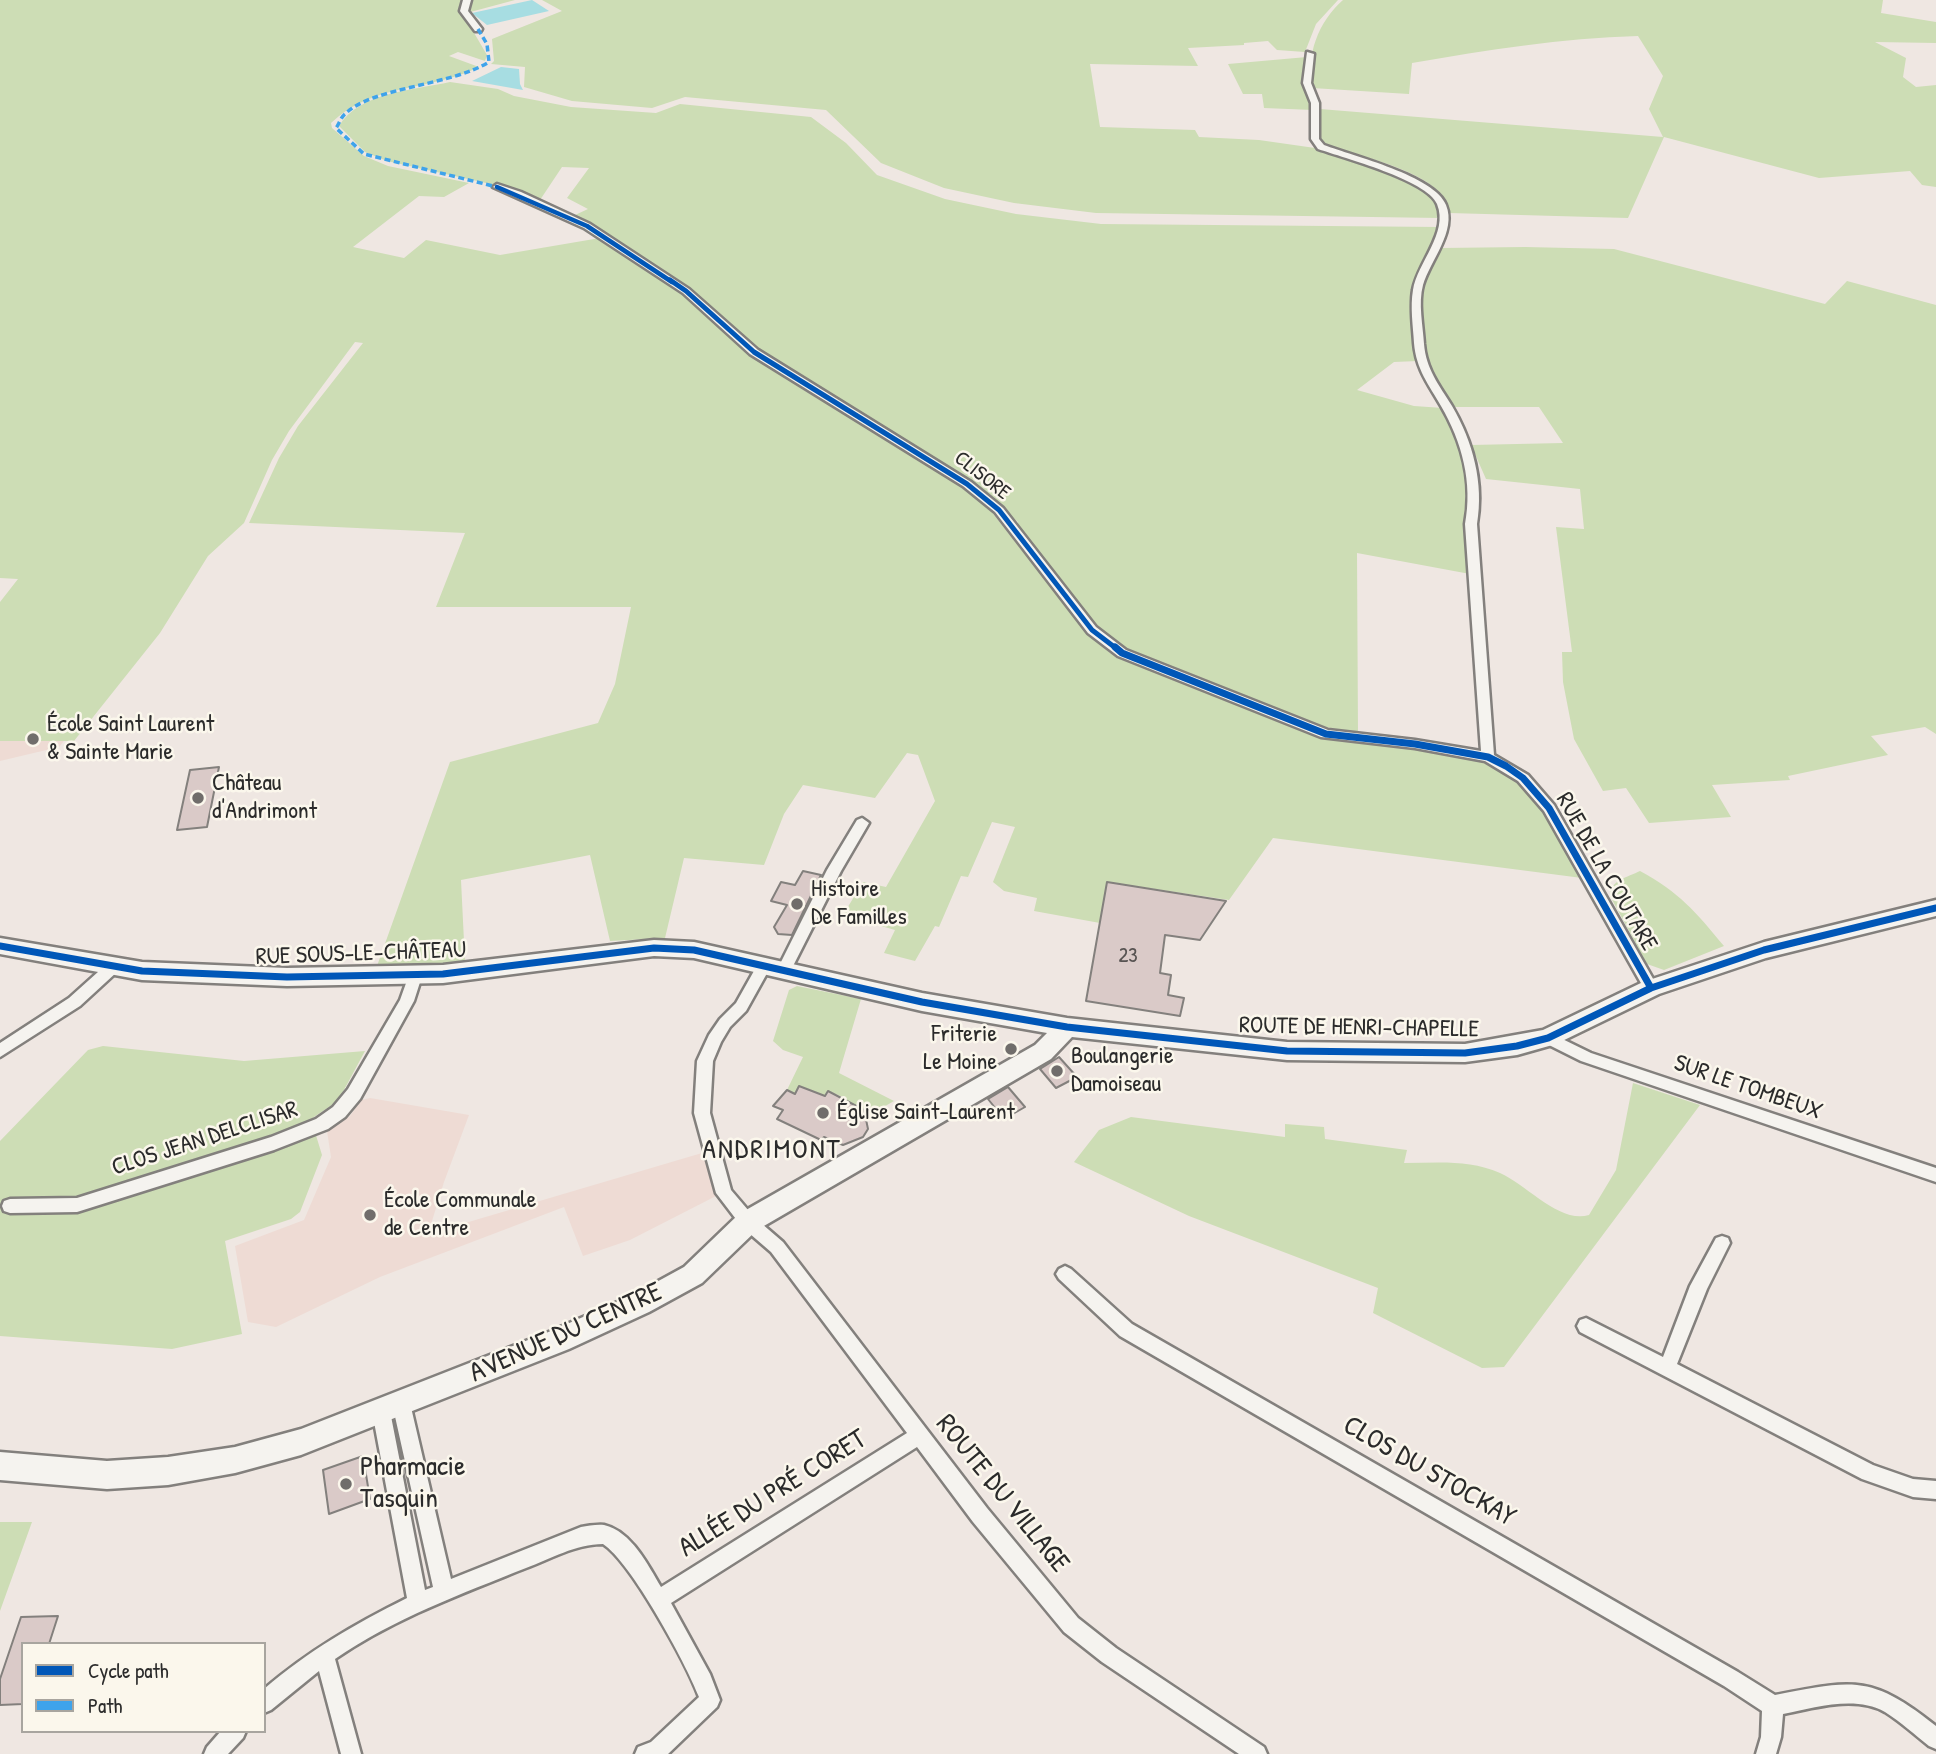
<!DOCTYPE html>
<html>
<head>
<meta charset="utf-8">
<style>
	body { margin:0 }
	#map { position:relative; width:1936px; height:1754px; overflow:hidden; background:#efe7e2; font-family:"Patrick Hand",sans-serif }
	canvas { display:block }
	.legend { position:absolute; left:21px; top:1642px; width:245px; height:91px; box-sizing:border-box; background:#fbf7ec; border:2px solid #a8a59f; margin:0; padding:9px 12px; list-style:none; font-size:21px; color:#2b2b2b }
	.legend li { display:flex; align-items:center; gap:14px; height:35px }
	.legend b { width:35px; border:2px solid #a8a59f }
</style>
</head>
<body>
<div id="map">
<canvas width="1936" height="1754"></canvas>
<ul class="legend">
<li><b style="height:9px;background:#0057b8"></b>Cycle path</li>
<li><b style="height:9px;background:#3ea3eb"></b>Path</li>
</ul>
</div>
<script>
const c = document.querySelector('canvas').getContext('2d');
c.lineJoin = 'round';
function paint(path, color) {
  c.fillStyle = color;
  c.fill(path, 'evenodd');
}
function strokePath(path, color, width, dash) {
  c.strokeStyle = color;
  c.lineWidth = width;
  c.lineCap = dash ? 'butt' : 'round';
  c.setLineDash(dash || []);
  c.stroke(path);
}
function drawText(font, color, halo, rows, align = 'center') {
  c.font = font + ' "Patrick Hand",sans-serif';
  c.lineWidth = 5;
  c.setLineDash([]);
  c.textBaseline = 'middle';
  c.strokeStyle = halo;
  c.fillStyle = color;
  for (const [text, x, y, turn = 0] of rows) {
    c.save();
    c.translate(x, y);
    c.rotate((+turn || 0) * Math.PI / 180);
    c.textAlign = isNaN(turn) ? turn : align;
    if (halo) c.strokeText(text, 0, 0);
    c.fillText(text, 0, 0);
    c.restore();
  }
}
paint(new Path2D(`
	M0,730L72,731L59,747L0,761Z
	M370,1098L469,1115L444,1182L428,1234L702,1153L718,1195L630,1240L583,1256L564,1207L380,1277L276,1327L248,1322L235,1246L304,1220L331,1157L327,1131L350,1116L361,1100Z`), '#eedbd4');
paint(new Path2D(`
	M0,0H515L463,14L487,55L485,61L458,52L449,56L479,67C429,92 374,82 331,123L332,128L364,156L388,166L469,183L444,197L419,196L353,247L404,258L426,240L500,255L600,238L684,294L744,349L802,389L947,474L984,502L1082,627L1110,653L1203,688L1315,735L1476,758L1501,767L1523,782L1545,807L1582,878L1273,838L1229,900L1107,882L1100,923L1034,911L1037,898L1004,891L993,882L1015,827L992,822L968,877L961,876L939,927L935,926L915,961L884,953L895,930L843,915L863,882L886,887L935,801L918,755L907,753L875,798L803,785L784,814L764,865L684,858L665,938L610,941L590,855L461,880L465,962L377,966L450,762L598,723L615,684L631,607H436L465,533L249,523L279,458L298,426L363,343L355,342L289,431L272,460L244,523L208,556L160,633L74,741H0V602L18,579L0,578Z
	M542,0H1338L1316,24L1305,52L1277,50L1268,41L1244,43V45L1188,48L1198,66L1090,64L1100,127L1195,130L1199,137L1259,140L1322,149L1392,172L1428,188L1436,200L1441,218L1096,213L1014,203L944,188L881,163L826,110L685,97L652,108L572,101L524,87L525,67L491,64L494,61L492,39L562,11Z
	M1343,0H1883L1881,13L1936,22V43L1875,42L1906,58L1903,77L1916,87L1936,85V187L1922,185L1910,171L1819,178L1664,137L1628,218L1449,213C1447,204 1445,196 1437,190C1411,166 1354,155 1320,143L1315,130L1320,109L1663,137L1649,109L1663,76L1638,36C1561,38 1488,50 1412,63L1409,94L1312,88C1306,55 1318,22 1343,0Z
	M1307,57L1313,110L1264,108L1262,94H1243L1228,64Z
	M450,82L498,89L514,96L571,107L656,113L680,104L811,117L846,143L877,175L945,199L1016,214L1101,224L1440,227L1413,291L1418,361L1394,362L1357,390L1414,406L1443,408L1469,477L1470,574L1357,553L1358,735L1298,720L1108,641L1075,605L1017,527L1018,522L962,477L752,347L691,291L643,262L601,230L573,216L588,209L567,198L589,168L562,167L540,200L504,187L387,161L365,152L339,126C359,92 415,90 450,82Z
	M1525,247L1614,249L1825,304L1847,281L1936,305V734L1925,727L1871,736L1888,755L1788,776L1790,780L1712,785L1731,817L1649,823L1626,788L1603,791L1574,739L1563,682L1562,652H1572L1556,527L1584,529L1580,489L1486,479L1471,445L1563,443L1539,407H1450L1428,369L1422,343L1423,294L1426,274L1442,248Z
	M1640,871C1680,893 1695,911 1724,946L1664,970L1647,964L1610,896C1609,881 1628,877 1640,871Z
	M797,986L861,999L839,1073L894,1101L873,1113L846,1103L847,1099L829,1091L825,1096L799,1086L795,1094L787,1090L803,1057L783,1050L773,1041L789,990Z
	M103,1046L244,1061L365,1051L338,1101L311,1119L322,1155L300,1212L291,1219L225,1241L242,1334L172,1349L0,1336V1141L88,1050Z
	M1633,1083L1700,1105L1504,1367L1482,1368L1373,1313L1378,1288L1189,1216L1074,1162L1099,1130L1131,1117L1285,1137V1124L1324,1127L1325,1139L1407,1150L1404,1163C1436,1163 1469,1159 1500,1173C1527,1185 1560,1224 1589,1215L1616,1170Z
	M0,1522H32L0,1611Z`), '#cdddb5');
paint(new Path2D(`
	M532,0L549,11L487,25L472,13Z
	M501,67L519,69L520,84L523,90L472,81Z`), '#a7dde2');
const building = new Path2D(`
	M219,767L207,827L177,830L190,770Z
	M803,871L821,875L792,935L778,934L774,927L787,905L771,901L781,882L795,885Z
	M1107,882L1226,901L1200,940L1165,935L1160,973L1171,975L1168,995L1184,998L1180,1016L1086,1001Z
	M1059,1057L1077,1077L1056,1088L1040,1069Z
	M799,1086L825,1096L828,1091L864,1110L868,1129L863,1137L843,1145L824,1137L821,1140L777,1119L783,1110L773,1106L787,1090L795,1094Z
	M1008,1087L1025,1107L1004,1119L988,1099Z
	M363,1456L370,1499L329,1514L323,1470Z
	M58,1616L49,1644H23V1704L0,1705V1679L21,1617Z`);
paint(building, '#dacac8');
strokePath(building, '#83807d', 2);
const street = new Path2D(`
	M463,0H471L468,11L482,29L481,31H475L460,11Z
	M1307,52L1314,54L1311,83L1319,103V139L1324,145C1353,156 1435,176 1446,205C1457,231 1430,261 1423,285C1418,303 1423,326 1424,344C1426,369 1439,385 1452,406C1473,442 1484,483 1477,524L1494,755L1528,775L1554,805L1656,984L1658,988L1656,992H1646L1544,811L1518,781L1485,761L1415,748L1321,737L1118,656L1088,633L995,512L963,486L750,354L683,293L584,228L493,187L497,184L521,192L590,224L689,289L758,350L971,482L1003,508L1096,627L1126,650L1328,730L1415,740L1481,751L1465,524C1473,483 1462,442 1441,406C1429,385 1416,369 1414,343C1413,326 1410,307 1413,290C1417,263 1449,233 1437,204C1427,180 1344,158 1318,149L1311,139V103L1303,83Z
	M862,818L869,823L841,871L791,970L789,974H779L777,970L827,870L857,820Z
	M764,960L769,962L771,966L746,1011L730,1027L721,1042L713,1061L710,1113L731,1190L754,1217L783,1242L987,1508L1078,1618L1116,1648L1264,1747L1267,1754H1239L1102,1662L1064,1632L973,1522L917,1447L671,1603L710,1674L720,1700L717,1707L668,1754H635L638,1747L651,1742L699,1697C686,1663 631,1562 603,1544C576,1544 550,1559 526,1568C461,1594 393,1619 335,1659L361,1754H341L319,1671L271,1710L264,1713V1689C308,1651 355,1624 407,1598L372,1411L375,1405L381,1402L387,1405L390,1411L425,1590L433,1587L392,1403L395,1397L401,1394L407,1397L410,1403L451,1579L581,1527C588,1526 597,1524 604,1525C631,1531 648,1565 661,1587L907,1433L771,1252L742,1227L716,1193L694,1113L697,1061L709,1035L720,1019L736,1003L759,962Z
	M113,961L118,963L120,967L118,971L80,1006L0,1057V1043L69,998L108,963Z
	M415,970L420,972L422,976L414,1001L360,1099L345,1117L328,1129L274,1150L77,1212L10,1213L4,1211L2,1206L4,1201L10,1199L77,1198L271,1137L316,1119L333,1107L348,1089L400,1000L410,972Z
	M1548,1032L1591,1053L1936,1168V1182L1581,1061L1543,1042L1540,1038L1543,1034Z
	M1722,1236L1728,1238L1730,1243L1707,1289L1677,1364L1873,1465L1913,1479L1936,1481V1499L1913,1497L1862,1479L1580,1332L1577,1326L1580,1320L1586,1318L1663,1357L1690,1286L1716,1238Z
	M1065,1266L1071,1269L1132,1324L1738,1672L1775,1695C1853,1680 1871,1674 1936,1726V1749L1929,1746C1915,1735 1901,1722 1885,1712C1855,1695 1814,1708 1783,1714L1781,1737L1776,1754H1756L1761,1737L1762,1711L1724,1686L1120,1336L1059,1279L1056,1274L1059,1269Z
	M221,1731H246L243,1738L228,1754H204L207,1747Z`);
const secondary = new Path2D(`
	M1936,900V916L1766,958L1659,994L1556,1044L1517,1055L1465,1062L1287,1060L1072,1037L1051,1059L757,1230L702,1283L649,1312L569,1349L301,1455L235,1473L168,1485L107,1489L0,1480V1452L107,1461L168,1457L235,1447L301,1429L551,1331L631,1296L684,1267L739,1214L1035,1045L1047,1033L922,1011L694,958L654,956L443,983L287,986L142,980L0,954V938L142,962L287,968L443,965L654,940L694,942L922,993L1067,1018L1287,1042L1465,1044L1543,1030L1643,982L1764,942Z`);
strokePath(street, '#83807d', 5);
strokePath(secondary, '#83807d', 5);
paint(street, '#f5f3ef');
paint(secondary, '#f5f3ef');
strokePath(new Path2D(`
	M478,29L487,44L489,62C450,86 372,87 345,114C341,117 339,124 336,128L364,154L497,187`), '#3ea3eb', 3.5, [6, 3.5]);
strokePath(new Path2D(`
	M497,187L587,226L672,282`), '#0057b8', 4.5);
strokePath(new Path2D(`
	M670,280L686,291L754,352L967,484L999,510L1092,630L1117,649`), '#0057b8', 5);
strokePath(new Path2D(`
	M1115,647L1122,653L1326,734L1415,744L1488,757L1506,766L1523,778L1549,808L1651,988
	M0,946L142,971L287,977L443,974L654,948L694,950L922,1002L1067,1027L1287,1051L1465,1053L1517,1046L1548,1038L1651,988L1764,950L1936,908`), '#0057b8', 7);
for (const [x, y, r, color] of [
	[33,739,7,"#706d6b"],
	[198,798,7,"#706d6b"],
	[797,904,7,"#706d6b"],
	[1011,1049,7,"#706d6b"],
	[1057,1071,7,"#706d6b"],
	[823,1113,7,"#706d6b"],
	[370,1215,7,"#706d6b"],
	[346,1484,7,"#706d6b"]
]) {
  const dot = new Path2D();
  dot.arc(x, y, r, 0, 2 * Math.PI);
  c.fillStyle = color;
  c.fill(dot);
  strokePath(dot, '#fbf7ec', 2.5);
}
drawText('21px', '#2b2b2b', '#fbf7ec', [
	["CLISORE",982,476,38]
]);
drawText('21px', '#575352', null, [
	["23",1128,956]
]);
drawText('24px', '#2b2b2b', '#fbf7ec', [
	["École Saint Laurent",47,725],
	["& Sainte Marie",47,753],
	["Château",212,784],
	["d'Andrimont",212,812],
	["Histoire",811,890],
	["De Familles",811,918],
	["Friterie",997,1035,"right"],
	["Le Moine",997,1063,"right"],
	["Boulangerie",1071,1057],
	["Damoiseau",1071,1085],
	["Église Saint-Laurent",837,1113],
	["École Communale",384,1201],
	["de Centre",384,1229]
], 'left');
drawText('24px', '#2b2b2b', '#fbf7ec', [
	["RUE DE LA COUTARE",1606,872,60],
	["RUE SOUS-LE-CHÂTEAU",361,954,-2],
	["ROUTE DE HENRI-CHAPELLE",1359,1028,1],
	["SUR LE TOMBEUX",1748,1088,19],
	["CLOS JEAN DELCLISAR",205,1139,-18]
]);
c.letterSpacing = '2px';
drawText('28px', '#2b2b2b', '#fbf7ec', [
	["ANDRIMONT",772,1151]
]);
c.letterSpacing = '0px';
drawText('28px', '#2b2b2b', '#fbf7ec', [
	["AVENUE DU CENTRE",566,1333,-24],
	["CLOS DU STOCKAY",1429,1472,30],
	["ALLÉE DU PRÉ CORET",773,1494,-32],
	["ROUTE DU VILLAGE",1002,1494,51]
]);
drawText('28px', '#2b2b2b', '#fbf7ec', [
	["Pharmacie",360,1468],
	["Tasquin",360,1500]
], 'left');
</script>
</body>
</html>
